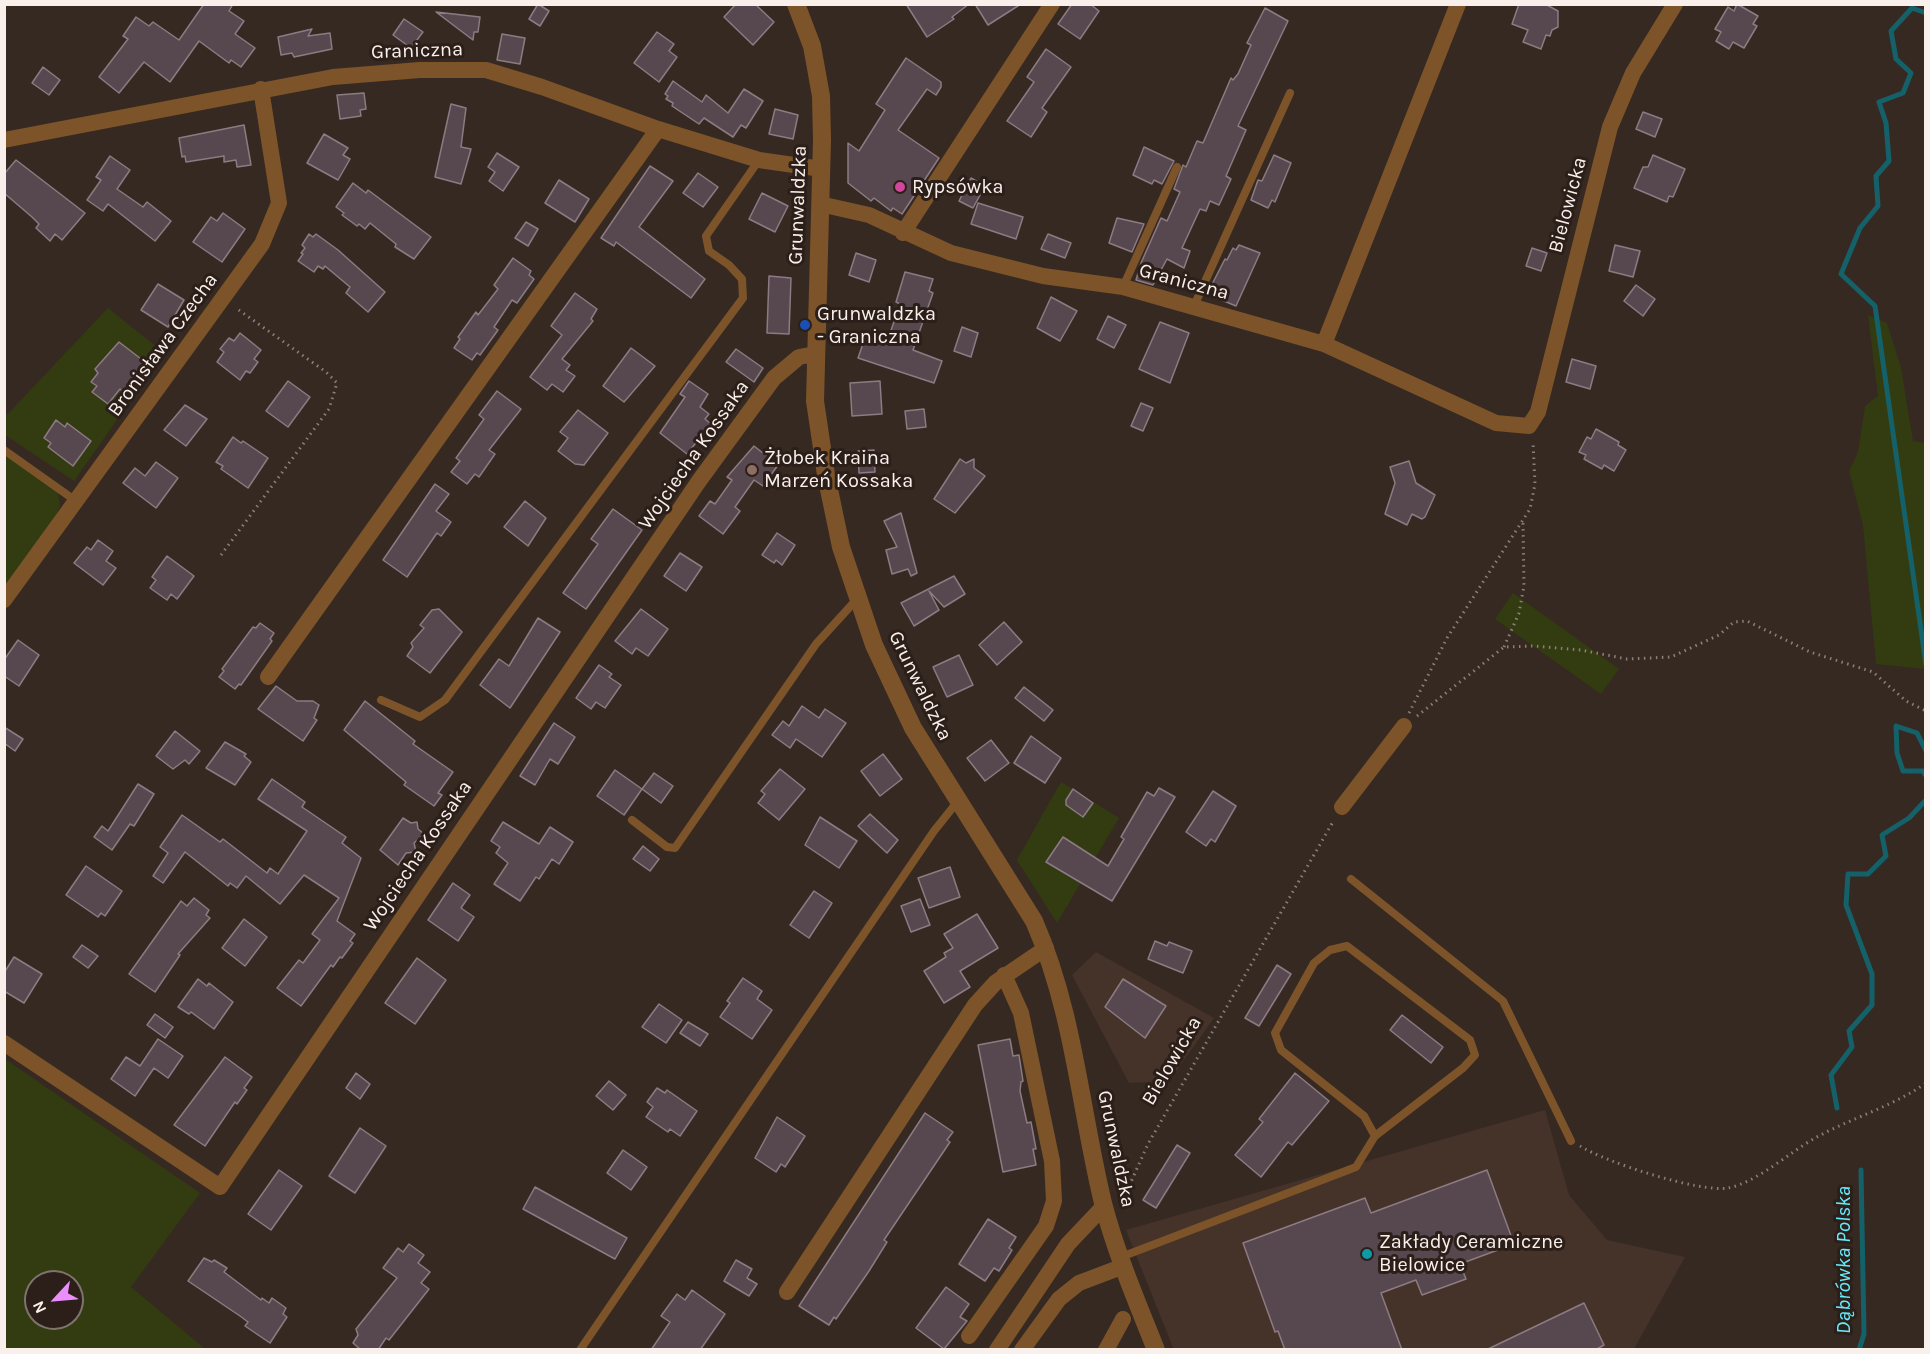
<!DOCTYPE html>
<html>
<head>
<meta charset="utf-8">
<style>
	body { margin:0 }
	#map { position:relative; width:1930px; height:1354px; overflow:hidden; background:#362922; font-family:Karla,sans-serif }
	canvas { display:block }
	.frame { position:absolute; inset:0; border:6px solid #f9f0ec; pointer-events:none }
	.north { position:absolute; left:24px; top:1270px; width:60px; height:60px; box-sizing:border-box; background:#2c1f19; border:2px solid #7e736d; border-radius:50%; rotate:244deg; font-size:16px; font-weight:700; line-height:24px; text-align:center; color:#f9f0ec }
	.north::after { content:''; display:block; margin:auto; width:21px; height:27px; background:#ea8dfd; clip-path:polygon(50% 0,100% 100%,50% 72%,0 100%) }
</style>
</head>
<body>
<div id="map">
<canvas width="1930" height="1354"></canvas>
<div class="frame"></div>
<div class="north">N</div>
</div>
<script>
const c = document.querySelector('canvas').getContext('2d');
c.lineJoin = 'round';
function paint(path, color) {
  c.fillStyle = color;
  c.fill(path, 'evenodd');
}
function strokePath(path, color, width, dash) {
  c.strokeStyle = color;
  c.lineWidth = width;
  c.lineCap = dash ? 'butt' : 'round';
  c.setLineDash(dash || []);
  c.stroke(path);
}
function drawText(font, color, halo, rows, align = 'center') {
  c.font = font + ' Karla,sans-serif';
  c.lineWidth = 6;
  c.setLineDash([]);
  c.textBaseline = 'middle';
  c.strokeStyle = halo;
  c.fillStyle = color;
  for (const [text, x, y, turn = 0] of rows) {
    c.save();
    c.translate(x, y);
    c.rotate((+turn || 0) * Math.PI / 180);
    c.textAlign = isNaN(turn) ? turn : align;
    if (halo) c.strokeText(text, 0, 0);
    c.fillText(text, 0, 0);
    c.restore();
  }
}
paint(new Path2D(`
	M1096,952L1214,1018L1169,1081L1129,1083L1072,975Z
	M1545,1110L1569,1195L1607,1240L1685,1257L1634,1349L1174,1350L1126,1230Z`), '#453228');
paint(new Path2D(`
	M108,308L164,353L74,481L5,435L4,418Z
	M1868,315L1887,323L1901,368L1913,441L1925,443V669L1876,664L1863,525L1849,471L1858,452L1865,406L1878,396Z
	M5,455L58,492L60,506L52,525L5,589Z
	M1513,593L1619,669L1601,694L1495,619Z
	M1061,782L1119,818L1057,923L1017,860Z
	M5,1059L200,1193L131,1287L205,1349H5ZM36,1282H72V1318H36Z`), '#333b11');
strokePath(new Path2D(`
	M1926,13L1912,8L1891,31L1896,59L1911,73L1903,93L1879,102L1886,123L1889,161L1876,176L1878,206L1860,228L1841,274L1875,306L1926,665
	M1926,751L1917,733L1896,726L1897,753L1903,771H1923L1926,776
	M1837,1108L1831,1075L1852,1047L1849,1031L1872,1005V974L1846,905L1848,874H1868L1886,856L1882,835L1909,818L1926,800
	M1859,1350L1864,1334L1861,1170`), '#15616a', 5);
const building = new Path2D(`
	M204,4H233L229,11L244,21L235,34L255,48L241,67L231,60L229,63L199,41L170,82L144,62L119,93L99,77L128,39L123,36L136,17L149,26L153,22L179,40Z
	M538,4L549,11L540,26L529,19Z
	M736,4H755L774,22L753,45L724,17Z
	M906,4H969L952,17L954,19L927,37Z
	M975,4H1021L988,25Z
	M1072,4H1090L1099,11L1080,39L1058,24Z
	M1519,4H1545L1558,11V27L1552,30L1550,36L1546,35L1541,49L1523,42L1528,30L1512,24Z
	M1737,4L1758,16L1753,24L1757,26L1744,48L1733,42L1729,49L1716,41L1721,32L1715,29L1728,7L1734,11Z
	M1265,8L1288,21L1238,126L1246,130L1226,176L1231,179L1219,205L1210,201L1206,211L1200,209L1182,248L1190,251L1184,268L1167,259L1153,285L1136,280L1141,263L1161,218L1167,221L1180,192L1174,189L1183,165L1186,167L1197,141L1203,143L1231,78L1233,80L1238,74L1251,45L1247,43Z
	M436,12L480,17L478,32H474L473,40Z
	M404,19L423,32L411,48L393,35Z
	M312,29L308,36L330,33L332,49L294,57L292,53L281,55L278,37Z
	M657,32L674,44L669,51L677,57L659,82L634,63Z
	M502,34L525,38L520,64L497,60Z
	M1046,49L1071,67L1042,108L1047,112L1031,137L1007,121L1034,82L1027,77Z
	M906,58L941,82V87L936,95L927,89L898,130L939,158L902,214L893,208L891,211L874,198L871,201L848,183V143L859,151L885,110L876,104Z
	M43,67L60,80L49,95L32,83Z
	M673,81L702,102L706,95L728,113L744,89L763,101L746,128L741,125L733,137L704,118L699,124L672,106L673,103L666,99L668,96L665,94Z
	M364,93L366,109L360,110L361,116L340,119L337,95Z
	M451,104L466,108L461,147L471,149L461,184L435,177Z
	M775,109L798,115L793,139L769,134Z
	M1643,112L1662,119L1655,137L1636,129Z
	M244,125L251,165L237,167L236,160L224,162V156L186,162L185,156L182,157L179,138Z
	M324,134L348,148L343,155L350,159L338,180L307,163Z
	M1144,147L1174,161L1162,184L1154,180L1152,184L1133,175Z
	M497,153L519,167L503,191L489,181L495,172L488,167Z
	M1274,155L1291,163L1275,202L1272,200L1268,208L1251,200L1258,180L1262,181Z
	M1653,155L1685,169L1673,197L1669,196L1667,202L1634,188L1643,167H1648Z
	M110,156L130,170L117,189L143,207L147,202L171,221L155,241L108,204L103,211L87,200L101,180L96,177Z
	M16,160L85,213L62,240L55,234L50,241L36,228L39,224L32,217L4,193V174Z
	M650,166L673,181L639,227L705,279L691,298L616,242L614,246L601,238Z
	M698,173L718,187L703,207L683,193Z
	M971,178L985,186L973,208L959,201Z
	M559,180L589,199L575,222L545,203Z
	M353,183L366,193L368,190L431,237L414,259L395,247L396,244L370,223L365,229L359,224L357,226L342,215L344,213L336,207Z
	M762,193L788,206L775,232L749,219Z
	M978,203L1023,217L1016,239L971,224Z
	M223,213L245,229L222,262L193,242L211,217L217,221Z
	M1117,218L1144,224L1132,252L1109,243Z
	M526,222L538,229L528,246L515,238Z
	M309,234L313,237L316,234L338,250L385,292L368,312L346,293L350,287L325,266L323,269L318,266L314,272L298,261L303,254L301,253L305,248L302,245Z
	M1048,234L1071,243L1065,258L1041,249Z
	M1239,245L1260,253L1236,306L1207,294L1225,259L1227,260L1233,248L1236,250Z
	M1615,245L1640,251L1633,277L1609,271Z
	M1532,248L1547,253L1541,271L1526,266Z
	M856,253L876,260L869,282L849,275Z
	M513,258L531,271L529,275L534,279L517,303L512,300L494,327L498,330L480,355L477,353L472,360L454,348L460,339L458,337L476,312L478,315L498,289L494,285Z
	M905,272L933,279L929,291L933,293L913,350L942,361L934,383L858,358L865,338L886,345L900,304L896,302Z
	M769,276L791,278L789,334L767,333Z
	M158,284L184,300L168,327L141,310Z
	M1636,285L1655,299L1643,316L1624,301Z
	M575,293L597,309L591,319L593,321L562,359L570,365L566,370L575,376L563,392L552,384L547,390L530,377L562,335L551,326Z
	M1051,297L1077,311L1060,341L1037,328Z
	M1108,316L1126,325L1114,348L1097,339Z
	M1160,322L1189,333L1170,383L1139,369Z
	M962,327L978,333L971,357L954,351Z
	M240,333L261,350L254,359L258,362L250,373L246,371L240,380L217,362L224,352L220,349L229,338L234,341Z
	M119,342L145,362L132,386L129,383L123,392L120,389L108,404L92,392L97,386L91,382L98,373L95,369Z
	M631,348L655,366L624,402L603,386Z
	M736,349L763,368L754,382L726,362Z
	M1572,359L1596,366L1590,389L1566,382Z
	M288,381L310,397L288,427L266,411Z
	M689,381L708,394L700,407L709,414L705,419L711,424L687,454L660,433L685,397L680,394Z
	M880,381L882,414L852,416L850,383Z
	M497,391L521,409L489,450L495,454L479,477L475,474L467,484L451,472L460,461L456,458L484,419L479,415Z
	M1141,403L1153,408L1143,431L1131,426Z
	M185,405L207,419L186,446L164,430Z
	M924,409L926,427L907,429L905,411Z
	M578,410L608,433L584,465L575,464L558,451L568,438L560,432Z
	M56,420L65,427L67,423L91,441L73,466L48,447L51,443L44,438Z
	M1596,429L1619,442L1618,445L1626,450L1614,471L1604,465L1602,469L1584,459L1586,455L1579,452L1587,437L1591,439Z
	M233,437L241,443L243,441L268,458L248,488L221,469L223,466L216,462Z
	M754,446L778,465L763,486L754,480L735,507L740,511L723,534L699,516L710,501L715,504L732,480L727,477Z
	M874,450L875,472L859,473L858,451Z
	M960,459L966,463L974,459V468L985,476L955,513L934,499Z
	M1409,461L1416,483L1435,495L1425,517L1422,519L1412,514L1407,525L1385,514L1395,483L1390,467Z
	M156,462L178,478L156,508L123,483L135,468L145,476Z
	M435,484L449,494L436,511L451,522L441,536L437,533L407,577L383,560Z
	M525,501L546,518L528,546L504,527Z
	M613,509L642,530L586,609L563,593L598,544L591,539Z
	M901,513L917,573L911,576L908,569L892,574L886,550L897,547L884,521Z
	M777,533L795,545L782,565L776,560L774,563L762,555Z
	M98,540L113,551L106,561L116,568L103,585L74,563L87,547L91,550Z
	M680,553L702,567L686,591L664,576Z
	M167,556L194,576L177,599L171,594L167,600L150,588L156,580L152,577Z
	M954,576L965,594L944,607L929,591L939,610L914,626L901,603Z
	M439,609L462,632L430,673L407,656L413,647L411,643L424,628L420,625L432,610Z
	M641,609L668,629L648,656L636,648L632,654L615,641Z
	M538,618L560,632L510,708L480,685L499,659L509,666Z
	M1004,622L1022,642L997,665L979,645Z
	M260,623L274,633L270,639L272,641L241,685L239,684L235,689L219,677L224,671L222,669L253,627L256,628Z
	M18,640L39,655L19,686L4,676V660Z
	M959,655L973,685L947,697L933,667Z
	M599,665L612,674L609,677L621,685L605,708L596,702L591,709L576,698Z
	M276,686L297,701H313L319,705L314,718L317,720L303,741L258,709Z
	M1024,687L1053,710L1044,721L1015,698Z
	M365,701L415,741L413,744L453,772L438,793L442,795L434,806L404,785L406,782L344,730Z
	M802,706L819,718L825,709L846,723L822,757L796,739L790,748L772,735L783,721L789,726Z
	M554,723L575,737L558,764L550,759L535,785L520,776Z
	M4,727L23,739L15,751L4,743Z
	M175,731L200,751L189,764L185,760L173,769L156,756Z
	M1031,736L1061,758L1045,783L1014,763Z
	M991,740L1009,763L985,781L967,758Z
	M225,742L246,754L244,756L251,762L235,785L206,768Z
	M883,754L902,779L880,796L861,771Z
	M780,769L805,789L779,820L758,803L765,794L761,791Z
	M615,770L642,789L624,815L597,796Z
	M654,773L673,786L661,803L642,789Z
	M272,779L305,802L302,807L346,837L342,843L361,858L337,921L355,934L350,941L353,943L342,958L340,957L333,967L331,965L301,1006L277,988L299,960L303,963L320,940L312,934L339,898L304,875L280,904L246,876L237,888L230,883L228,886L185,852L163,883L153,876L168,853L160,847L182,815L220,842L223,839L267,873L270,868L278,874L307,831L258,799Z
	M138,784L154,794L134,826L130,824L112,850L94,837L102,826L108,831Z
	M1159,788L1175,797L1112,901L1046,862L1063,837L1108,866L1124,839L1121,837L1147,792L1154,796Z
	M1073,789L1093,803L1083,817L1066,805V800Z
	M1213,791L1236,806L1215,842L1211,839L1206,846L1186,832Z
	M870,814L898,840L887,853L858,826Z
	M820,817L857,841L839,868L805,845Z
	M403,818L411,823L417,822L418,829L424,834L414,843L416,852L406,853L398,865L380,850Z
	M503,822L539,844L550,827L573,842L559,864L552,859L539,879L536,877L520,901L494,884L508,863L496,853L500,847L491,841Z
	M643,846L659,859L650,871L633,859Z
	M86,866L122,891L105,916L101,913L98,917L66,895Z
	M950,867L960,897L929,908L918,878Z
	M453,883L470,895L461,908L474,917L458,941L428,920Z
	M814,891L832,903L809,938L790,925Z
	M194,898L209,910L206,915L210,918L178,954L180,955L155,992L129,974L181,901L187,906Z
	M920,899L930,925L911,932L901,906Z
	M977,914L998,948L960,971L970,987L944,1003L924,971L946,957L944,953L953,948L944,934Z
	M244,919L267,937L245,966L222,948Z
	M1155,941L1167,946L1169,942L1192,951L1183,973L1148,959Z
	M82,945L98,956L88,968L73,957Z
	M14,957L42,974L24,1003L4,991V973Z
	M417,958L446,980L415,1024L385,1003Z
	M1277,965L1291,974L1259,1026L1245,1018Z
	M743,978L762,991L757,999L772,1010L752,1039L720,1017L730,1003L727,1001Z
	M198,979L207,986L209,983L233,1002L214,1029L191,1012L189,1014L178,1007Z
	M1123,979L1166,1006L1145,1038L1105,1007Z
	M659,1004L682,1020L666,1043L642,1027Z
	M155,1014L173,1027L165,1038L147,1025Z
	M1402,1015L1443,1047L1431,1063L1390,1030Z
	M688,1022L708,1034L700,1046L680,1033Z
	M158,1039L183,1056L168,1078L154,1068L135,1096L111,1079L126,1057L140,1066Z
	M1010,1039L1013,1056L1019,1055L1023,1081L1021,1082L1020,1091L1027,1123L1031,1122L1036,1149H1033L1036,1165L1003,1172L978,1045Z
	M225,1057L252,1077L244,1088L247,1090L237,1104L235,1102L205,1146L174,1125Z
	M356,1073L370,1084L360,1099L346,1088Z
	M1295,1073L1329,1101L1292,1145L1288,1142L1261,1177L1235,1155L1263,1122L1259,1119Z
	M609,1081L626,1095L613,1110L596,1096Z
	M657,1088L665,1093L667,1090L697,1111L680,1136L670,1129L668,1132L646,1117L653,1107L647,1102Z
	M925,1113L953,1132L947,1140L950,1142L884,1240L887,1242L869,1271L836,1319L834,1317L829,1325L799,1306Z
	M777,1117L805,1136L785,1167L781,1164L776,1172L755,1158Z
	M360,1128L386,1146L355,1193L329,1176Z
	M1177,1145L1190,1153L1156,1208L1143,1200Z
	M623,1150L647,1167L631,1190L607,1173Z
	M279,1170L302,1186L271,1230L248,1214Z
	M1487,1170L1514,1244L1460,1264L1466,1279L1422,1295L1416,1280L1381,1293L1402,1350H1285L1278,1331L1275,1332L1243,1243L1365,1198L1371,1213Z
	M535,1187L627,1238L615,1259L523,1209Z
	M988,1219L1016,1237L1009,1248L1012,1250L999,1271L994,1268L985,1281L959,1264Z
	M409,1244L424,1255L418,1263L430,1272L421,1283L429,1289L389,1340L386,1338L378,1350H361L353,1343L358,1335L356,1329L397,1278L383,1268L398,1248L403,1252Z
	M204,1258L212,1262L214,1260L227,1268L224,1272L261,1300L262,1298L269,1303L272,1298L286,1308L283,1314L287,1317L270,1343L245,1326L248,1322L240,1316L188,1281Z
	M736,1260L752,1269L747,1278L757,1284L749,1296L724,1281Z
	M946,1287L969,1304L960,1317L967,1321L944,1349L916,1328Z
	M692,1290L725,1314L700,1350H651L670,1322L661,1316L677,1294L685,1300Z
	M1584,1303L1604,1345L1595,1350H1486Z`);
paint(building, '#57484f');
strokePath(building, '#8c7b83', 1.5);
strokePath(new Path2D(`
	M221,555L329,409L337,383L326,372L236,308
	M1504,647L1519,613L1524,586L1523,523
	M1409,713L1447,638L1530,509L1535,484L1533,442
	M1417,716L1504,647L1534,646L1581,650L1627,659L1671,657L1719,635L1734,622L1747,621L1810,652L1873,672L1906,701L1926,711
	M1580,1146C1605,1162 1700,1193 1728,1188C1756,1183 1790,1152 1815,1138C1851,1118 1892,1107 1926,1083
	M1119,1193L1130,1184L1148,1144L1334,820`), '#8b807a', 3, [1.5, 4.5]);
strokePath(new Path2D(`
	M1123,287L1177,167
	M1194,306L1290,93
	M4,450L76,501
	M381,700L420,717L445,700L743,298L742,279L729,265L709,251L706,236L759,160
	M632,820L667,847L675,848L816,644L857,599
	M1351,879L1503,1001L1571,1141
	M1121,1257L1356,1167L1375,1136L1463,1068L1475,1055L1470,1040L1347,946L1330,950L1314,963L1275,1033L1281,1050L1364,1116L1375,1136
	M580,1350L934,831L958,801`), '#7d5429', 8);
strokePath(new Path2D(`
	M4,140L333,77L420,70H486L542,87L658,129L759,160L822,169
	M820,204L869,215L951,253L1043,276L1123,287L1324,344L1496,423L1529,426L1538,412L1610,127L1633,73L1675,4
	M903,233L1052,4
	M1324,344L1458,4
	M4,600L262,244L279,203L261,89
	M268,677L658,129
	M1342,807L1404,726
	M4,1043L220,1187L699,481L774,378L799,357L815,354
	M787,1292L975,1005L996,982L1046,948
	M969,1336L1046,1226L1054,1201L1052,1161L1021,1013L1004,975
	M997,1350L1068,1244L1104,1206
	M1022,1350L1059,1299L1079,1283L1124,1266
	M1106,1350L1123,1319`), '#7d5429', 16);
strokePath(new Path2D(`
	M796,4L812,46L821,96L822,140L815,401L826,475L841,547L874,645L913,728L1034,921C1074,1012 1080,1108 1103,1203C1116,1253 1137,1302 1156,1350`), '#7d5429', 18);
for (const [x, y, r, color] of [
	[900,187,6,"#d1479c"],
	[805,325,6,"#1a4fb4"],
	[752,470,6,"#8d6e63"],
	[1367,1254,6,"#0f9aa8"]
]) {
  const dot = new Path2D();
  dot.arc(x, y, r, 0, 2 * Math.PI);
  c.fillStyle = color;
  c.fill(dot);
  strokePath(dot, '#2c1f19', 2);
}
drawText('20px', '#f9f0ec', '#2c1f19', [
	["Graniczna",417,51,-2],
	["Grunwaldzka",798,205,-88],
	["Bielowicka",1568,205,-75],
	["Graniczna",1184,282,15],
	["Bronisława Czecha",163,345,-54],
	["Wojciecha Kossaka",694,455,-55],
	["Grunwaldzka",920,686,64],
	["Wojciecha Kossaka",418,856,-56],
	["Bielowicka",1172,1061,-60],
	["Grunwaldzka",1116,1149,78]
]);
drawText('20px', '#f9f0ec', '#2c1f19', [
	["Rypsówka",912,187],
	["Grunwaldzka",817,314],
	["- Graniczna",817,337],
	["Żłobek Kraina",764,458],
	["Marzeń Kossaka",764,481],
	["Zakłady Ceramiczne",1379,1242],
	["Bielowice",1379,1265]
], 'left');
drawText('italic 21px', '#65ecfc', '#2c1f19', [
	["Dąbrówka Polska",1844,1260,-90]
]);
</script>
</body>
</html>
